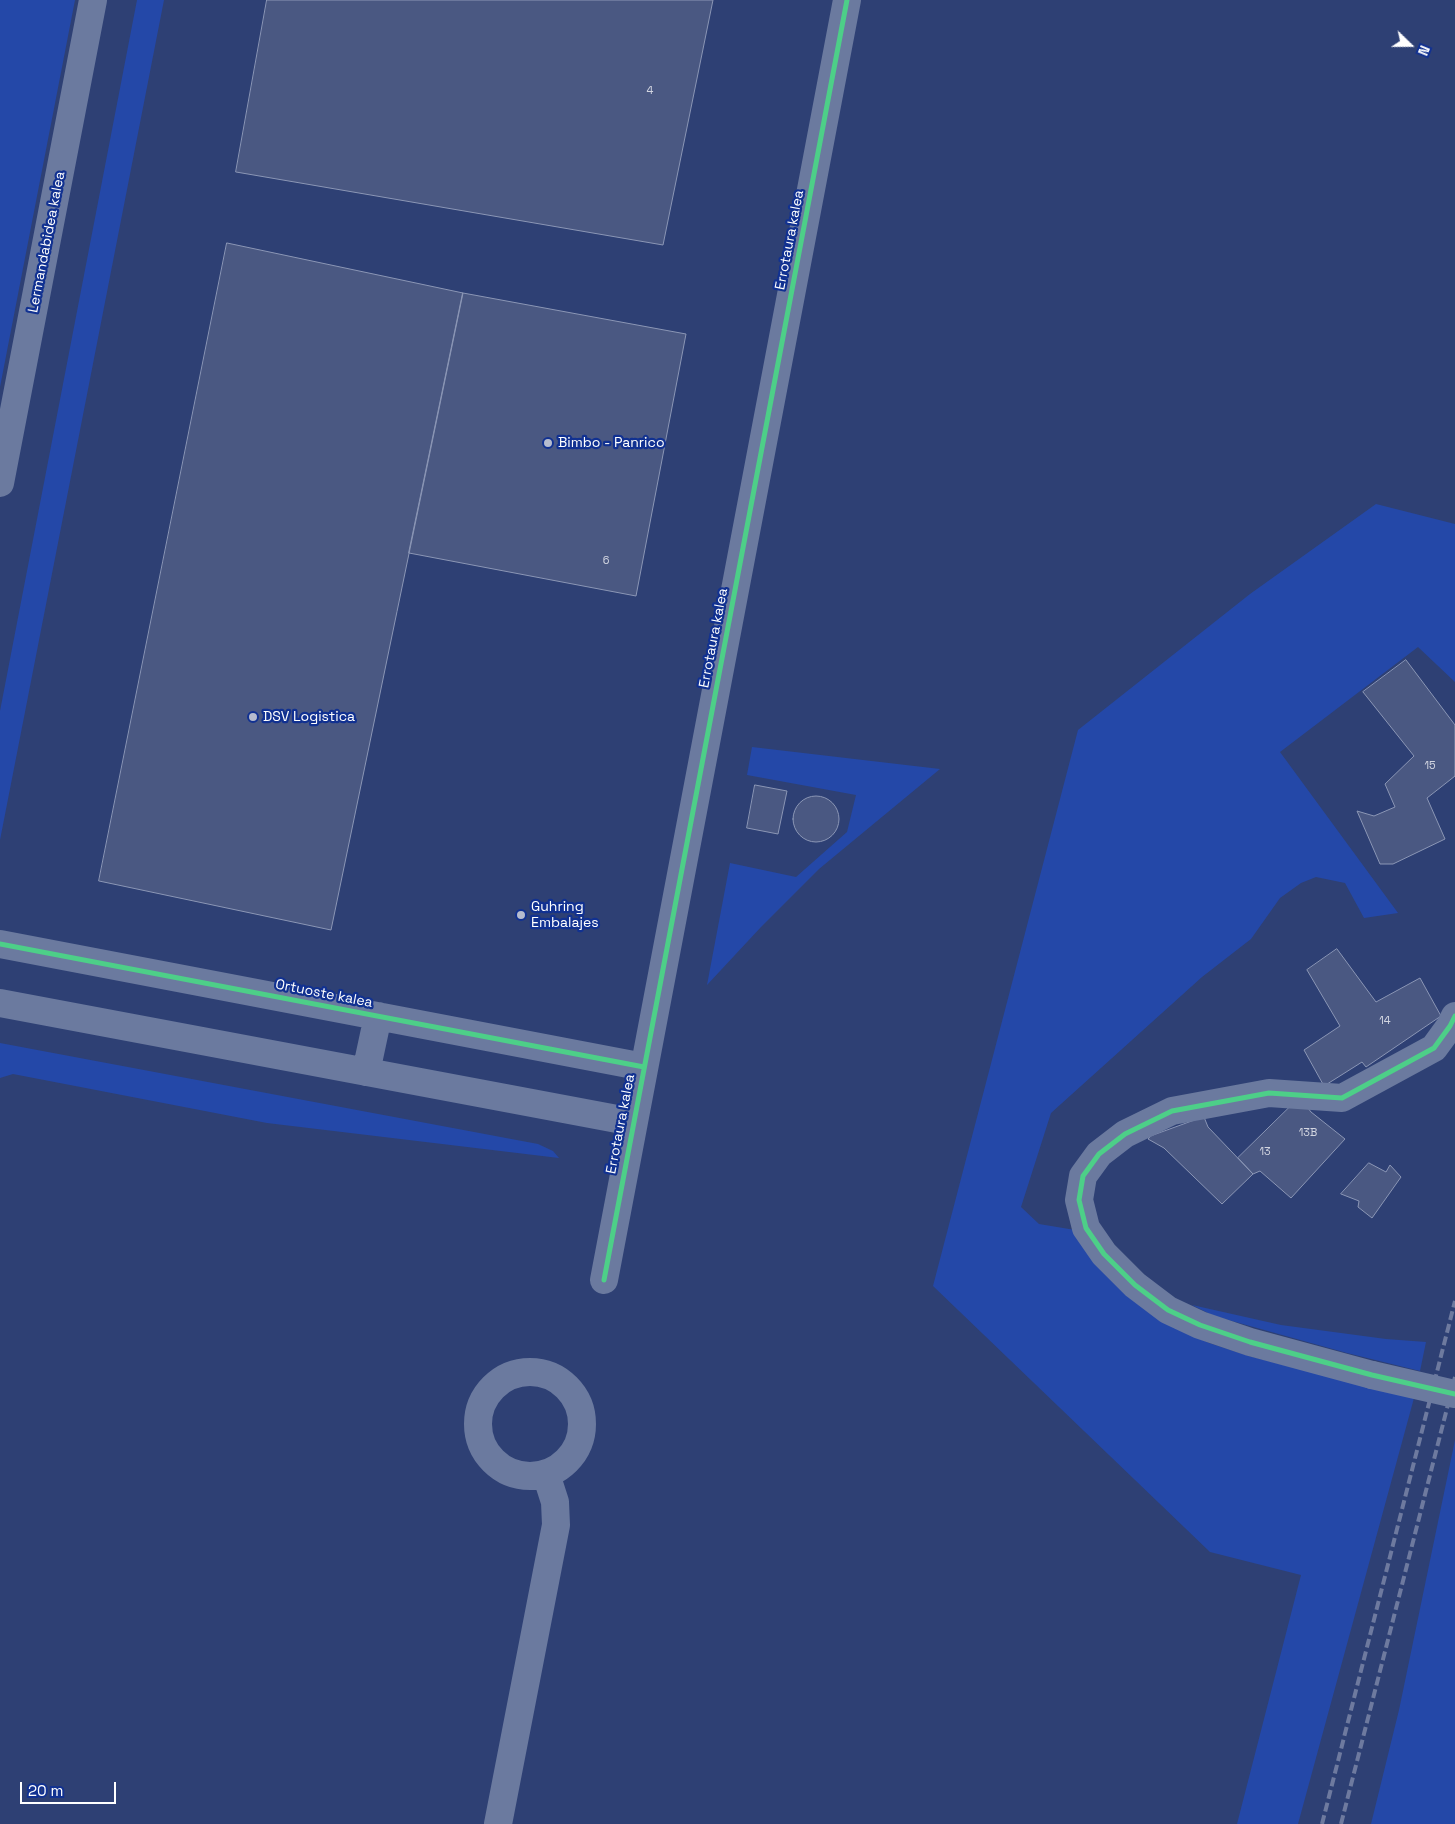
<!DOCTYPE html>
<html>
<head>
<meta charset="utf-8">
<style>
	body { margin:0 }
	#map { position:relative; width:1455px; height:1824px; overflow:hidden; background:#2e4074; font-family:"Space Grotesk",sans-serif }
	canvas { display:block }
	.north { position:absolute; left:1385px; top:20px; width:50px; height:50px; -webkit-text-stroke:4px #113191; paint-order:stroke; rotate:112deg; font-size:14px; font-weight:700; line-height:20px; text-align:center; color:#fff }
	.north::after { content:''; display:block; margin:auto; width:18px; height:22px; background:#fff; clip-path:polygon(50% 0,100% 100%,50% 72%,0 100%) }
	.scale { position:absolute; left:20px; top:1782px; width:96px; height:22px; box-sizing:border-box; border:2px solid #fff; border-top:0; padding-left:6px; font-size:15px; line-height:18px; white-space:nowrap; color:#fff; -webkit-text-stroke:4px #113191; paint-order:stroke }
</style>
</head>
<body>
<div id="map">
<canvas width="1455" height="1824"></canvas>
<div class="north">N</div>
<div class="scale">20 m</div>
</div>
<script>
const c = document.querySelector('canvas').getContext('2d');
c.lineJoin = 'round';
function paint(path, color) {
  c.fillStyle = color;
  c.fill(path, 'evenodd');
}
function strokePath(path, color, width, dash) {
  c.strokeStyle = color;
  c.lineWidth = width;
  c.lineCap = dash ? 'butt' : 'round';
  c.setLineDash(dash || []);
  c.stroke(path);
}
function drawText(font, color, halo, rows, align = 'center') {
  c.font = font + ' "Space Grotesk",sans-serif';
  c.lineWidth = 4.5;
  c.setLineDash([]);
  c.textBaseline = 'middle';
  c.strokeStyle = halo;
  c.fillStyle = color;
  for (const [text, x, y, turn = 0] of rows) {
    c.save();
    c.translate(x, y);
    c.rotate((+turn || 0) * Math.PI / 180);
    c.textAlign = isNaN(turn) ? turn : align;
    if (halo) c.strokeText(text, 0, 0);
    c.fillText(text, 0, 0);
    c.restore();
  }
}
paint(new Path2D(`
	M0,0H75L0,387Z
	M137,0H164L0,840V711Z
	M1376,504L1455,524V682L1418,647L1280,752L1398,913L1364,918L1345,883L1316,877L1301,883L1280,898L1251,939L1202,977L1051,1113L1021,1207L1039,1224L1075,1230L1161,1320L1209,1343L1249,1356L1414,1398L1298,1824H1237L1301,1575L1210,1552L933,1286L1078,730L1250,594Z
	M752,747L940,769L819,869L761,927L707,985L730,863L796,877L847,832L856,795L747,775Z
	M0,1043L538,1144L553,1151L559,1158L267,1123L13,1074L0,1078Z
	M1192,1305L1281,1325L1386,1339L1426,1342L1420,1371L1347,1353L1214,1316Z
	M1455,1440V1824H1371L1399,1710Z`), '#2448a8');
const building = new Path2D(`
	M267,0H713L663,245L236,172Z
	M227,243L463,293L331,930L99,881Z
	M463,293L686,334L636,596L409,553Z
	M1406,660L1455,725V776L1427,798L1445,839L1393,864H1380L1357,811L1374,816L1395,807L1385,784L1414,756L1363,692Z
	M755,785L787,791L778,834L747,828Z
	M793 819a23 23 0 1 1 46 0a23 23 0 1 1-46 0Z
	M1337,949L1376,1002L1420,978L1441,1016L1366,1067L1362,1062L1324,1086L1304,1050L1340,1026L1307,970Z
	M1298,1099H1301L1311,1112L1345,1139L1291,1198L1260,1171L1253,1174L1238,1158Z
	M1204,1117L1208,1127L1253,1174L1222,1204L1164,1148L1148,1139L1151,1136Z
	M1369,1163L1386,1172L1390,1165L1401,1177L1372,1218L1358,1207L1359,1201L1341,1194Z`);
paint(building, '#4a5882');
strokePath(building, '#8b96b5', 1);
strokePath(new Path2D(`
	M0,483L93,0
	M0,944L644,1067
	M0,1003L633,1122
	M366,1072L378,1016
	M604,1280L847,0
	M478 1424a52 52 0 1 1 104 0a52 52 0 1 1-104 0Z
	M1372,1375L1250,1342L1200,1325L1168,1310L1135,1285L1104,1254L1086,1228L1079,1200L1083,1176L1099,1154L1125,1134L1172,1111L1269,1093L1342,1098L1434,1048L1450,1026L1455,1016
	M498,1824L556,1525L555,1502L546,1474`), '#6b7a9f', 28);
strokePath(new Path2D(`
	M1322,1824L1455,1301
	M1341,1824L1455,1377`), '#6e7a9f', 4, [9, 4]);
strokePath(new Path2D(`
	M1372,1375L1455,1394`), '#6b7a9f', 28);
strokePath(new Path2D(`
	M0,944L644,1067
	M1455,1016L1450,1026L1434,1048L1342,1098L1269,1093L1172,1111L1125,1134L1099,1154L1083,1176L1079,1200L1086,1228L1104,1254L1135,1285L1168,1310L1200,1325L1250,1342L1372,1375L1455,1394
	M604,1280L847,0`), '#4dcf88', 5);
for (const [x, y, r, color] of [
	[548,443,5,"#b6bcce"],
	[253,717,5,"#b6bcce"],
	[521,915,5,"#b6bcce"]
]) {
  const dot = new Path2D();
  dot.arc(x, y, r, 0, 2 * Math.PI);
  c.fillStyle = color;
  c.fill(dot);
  strokePath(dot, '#113191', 2);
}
drawText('11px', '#d2d5e0', null, [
	["4",650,91],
	["6",606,561],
	["15",1430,766],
	["14",1385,1021],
	["13B",1308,1133],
	["13",1265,1152]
]);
drawText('14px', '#fff', '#113191', [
	["Errotaura kalea",790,240,-79],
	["Lermandabidea kalea",47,242,-79],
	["Errotaura kalea",714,638,-79],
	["Ortuoste kalea",324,994,11],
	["Errotaura kalea",621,1124,-79]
]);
drawText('14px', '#fff', '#113191', [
	["Bimbo - Panrico",558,443],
	["DSV Logistica",263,717],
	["Guhring",531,907],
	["Embalajes",531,923]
], 'left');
</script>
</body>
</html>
